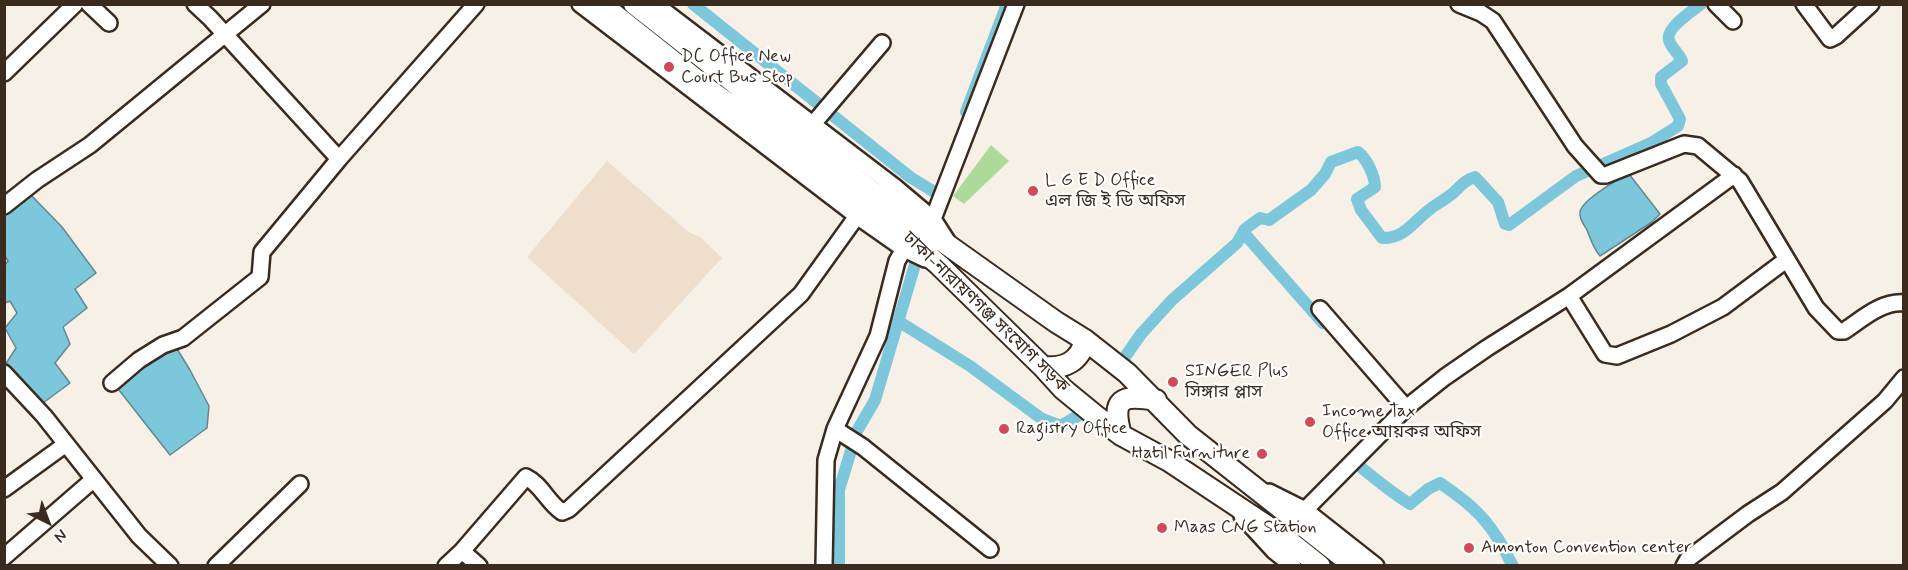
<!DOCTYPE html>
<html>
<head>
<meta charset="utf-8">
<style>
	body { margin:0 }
	#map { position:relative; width:1908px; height:570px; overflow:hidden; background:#f7f0e7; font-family:Mynerve,sans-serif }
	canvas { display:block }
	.frame { position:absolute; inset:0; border:6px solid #3b2a1e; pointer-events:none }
	.north { position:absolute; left:18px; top:492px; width:60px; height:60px; -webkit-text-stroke:4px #fff; paint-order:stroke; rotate:138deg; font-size:16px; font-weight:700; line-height:24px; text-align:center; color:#3b2a1e }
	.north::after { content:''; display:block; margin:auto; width:21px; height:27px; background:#3b2a1e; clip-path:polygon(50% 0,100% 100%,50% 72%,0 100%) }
</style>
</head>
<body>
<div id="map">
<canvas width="1908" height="570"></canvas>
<div class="frame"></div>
<div class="north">N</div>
</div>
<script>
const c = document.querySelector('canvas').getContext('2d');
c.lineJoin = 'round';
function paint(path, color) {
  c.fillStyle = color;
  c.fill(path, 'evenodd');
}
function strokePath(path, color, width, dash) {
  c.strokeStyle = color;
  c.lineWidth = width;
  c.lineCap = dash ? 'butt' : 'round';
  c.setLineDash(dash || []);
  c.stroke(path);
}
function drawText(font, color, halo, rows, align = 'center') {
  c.font = font + ' Mynerve,"Noto Sans Bengali",sans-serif';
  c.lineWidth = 4.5;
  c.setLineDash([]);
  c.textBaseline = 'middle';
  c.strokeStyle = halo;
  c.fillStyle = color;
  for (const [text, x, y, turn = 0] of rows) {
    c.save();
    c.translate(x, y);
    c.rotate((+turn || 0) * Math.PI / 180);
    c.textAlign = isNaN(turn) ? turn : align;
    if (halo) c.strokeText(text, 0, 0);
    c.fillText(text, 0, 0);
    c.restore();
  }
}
paint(new Path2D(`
	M607,161L690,233L700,237L722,258L634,354L527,257Z`), '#eddfcb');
paint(new Path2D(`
	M991,145L1009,161L964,204L953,196Z`), '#adda98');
const water = new Path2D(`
	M1629,174L1660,214L1652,222L1600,256C1593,248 1591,240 1587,230C1584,225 1579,219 1580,212C1582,200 1618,179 1629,174Z
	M29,193L62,227L96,273L75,289L87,308L63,327L70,344L55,363L70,383L39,406L5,371V365L16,348L5,328L17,313L10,301L5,303V265L8,261L5,256V209Z
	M174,344L190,370L209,406L207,428L170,455L115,385Z`);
paint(water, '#7cc7dc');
strokePath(water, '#628890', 1.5);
strokePath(new Path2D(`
	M693,4L910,177L936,193
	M966,112L1007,4
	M1243,232L1323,323
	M898,321L970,366L1042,419L1061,426L1081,414
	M1125,357L1141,334L1172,300L1237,243L1245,229L1260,218L1269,220L1311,190L1325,174L1331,162L1358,152C1367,159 1375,176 1375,187L1357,199L1361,210L1382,238C1404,239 1413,222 1429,210C1436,204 1445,200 1453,193C1460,187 1466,179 1475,177L1498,202L1505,224L1509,225L1576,176L1651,143L1678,126L1680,119L1661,84V77L1682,61C1679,53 1671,48 1669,40C1665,29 1693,10 1701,4
	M1354,456L1351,459C1370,475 1389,491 1410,504L1428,489L1440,483C1462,498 1482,513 1496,536C1503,545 1507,556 1513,566
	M839,566V490L857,431L875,400L916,261`), '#7cc7dc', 12);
const minor = new Path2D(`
	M89,4L109,23
	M195,4L210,18L339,159
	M580,4L857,216L904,249L925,259
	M655,4L895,187L933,219L949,244
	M1459,4L1481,13L1493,21L1575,146L1601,175H1606L1684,144L1698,146L1740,181L1816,308L1838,331H1844C1861,320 1881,301 1904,303
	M1716,4L1733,21
	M1804,4L1830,39L1836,36L1871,4
	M4,73L75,4
	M813,124L882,43
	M4,206L37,180L90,145L262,4
	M933,219L1016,4
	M1569,296L1605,354L1617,356L1671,334L1723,307L1786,260
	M1320,309L1406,408
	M4,373L44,416L139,536L170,566
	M112,383L139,360L163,345L183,338L260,277L262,252L339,159L476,4
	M835,429L863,447L990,549
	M4,489L66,444
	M1269,492L1305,510L1376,566
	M1305,510L1406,408L1445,377L1487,348L1569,296L1734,175
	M1242,516L1274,551L1293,566
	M462,551L479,566
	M4,557L94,479
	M216,566L300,484
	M446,566L462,551L526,477C541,484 548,503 562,512L569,509L801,294L857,216
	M824,566L826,460L835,429L878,336L897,261L904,249
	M1684,566L1688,559L1748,514L1782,492L1885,401L1904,378`);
const major = new Path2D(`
	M601,4L712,92L781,141L907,237L939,265L1043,367L1063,389L1096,416L1121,435L1169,461L1285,538L1320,566
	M634,4L873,192L1056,322L1085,340L1127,373L1188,435L1354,566
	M1043,367C1064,369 1080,362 1085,340
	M1121,435C1111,399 1121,394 1156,400`);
strokePath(minor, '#3b2a1e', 20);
strokePath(major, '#3b2a1e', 24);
strokePath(minor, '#fff', 15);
strokePath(major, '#fff', 20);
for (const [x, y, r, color] of [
	[669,67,6,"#d1495b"],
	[1033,191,6,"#d1495b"],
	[1173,382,6,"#d1495b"],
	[1310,422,6,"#d1495b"],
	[1004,429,6,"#d1495b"],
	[1262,454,6,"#d1495b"],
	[1162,528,6,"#d1495b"],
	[1469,548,6,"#d1495b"]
]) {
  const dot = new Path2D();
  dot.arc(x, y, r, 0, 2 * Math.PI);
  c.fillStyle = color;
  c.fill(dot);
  strokePath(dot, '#fff', 2);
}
drawText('18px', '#3b2a1e', '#fff', [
	["DC Office New",681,57],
	["Court Bus Stop",681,78],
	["L G E D Office",1045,181],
	["এল জি ই ডি অফিস",1045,202],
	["SINGER Plus",1185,372],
	["সিঙ্গার প্লাস",1185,393],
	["Income Tax",1322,412],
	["Office আয়কর অফিস",1322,433],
	["Ragistry Office",1016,429],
	["Hatil Furniture",1250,454,"right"],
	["Maas CNG Station",1174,528],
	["Amonton Convention center",1481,548]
], 'left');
drawText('18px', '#3b2a1e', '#fff', [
	["ঢাকা-নারায়ণগঞ্জ সংযোগ সড়ক",985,313,44]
]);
</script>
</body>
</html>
